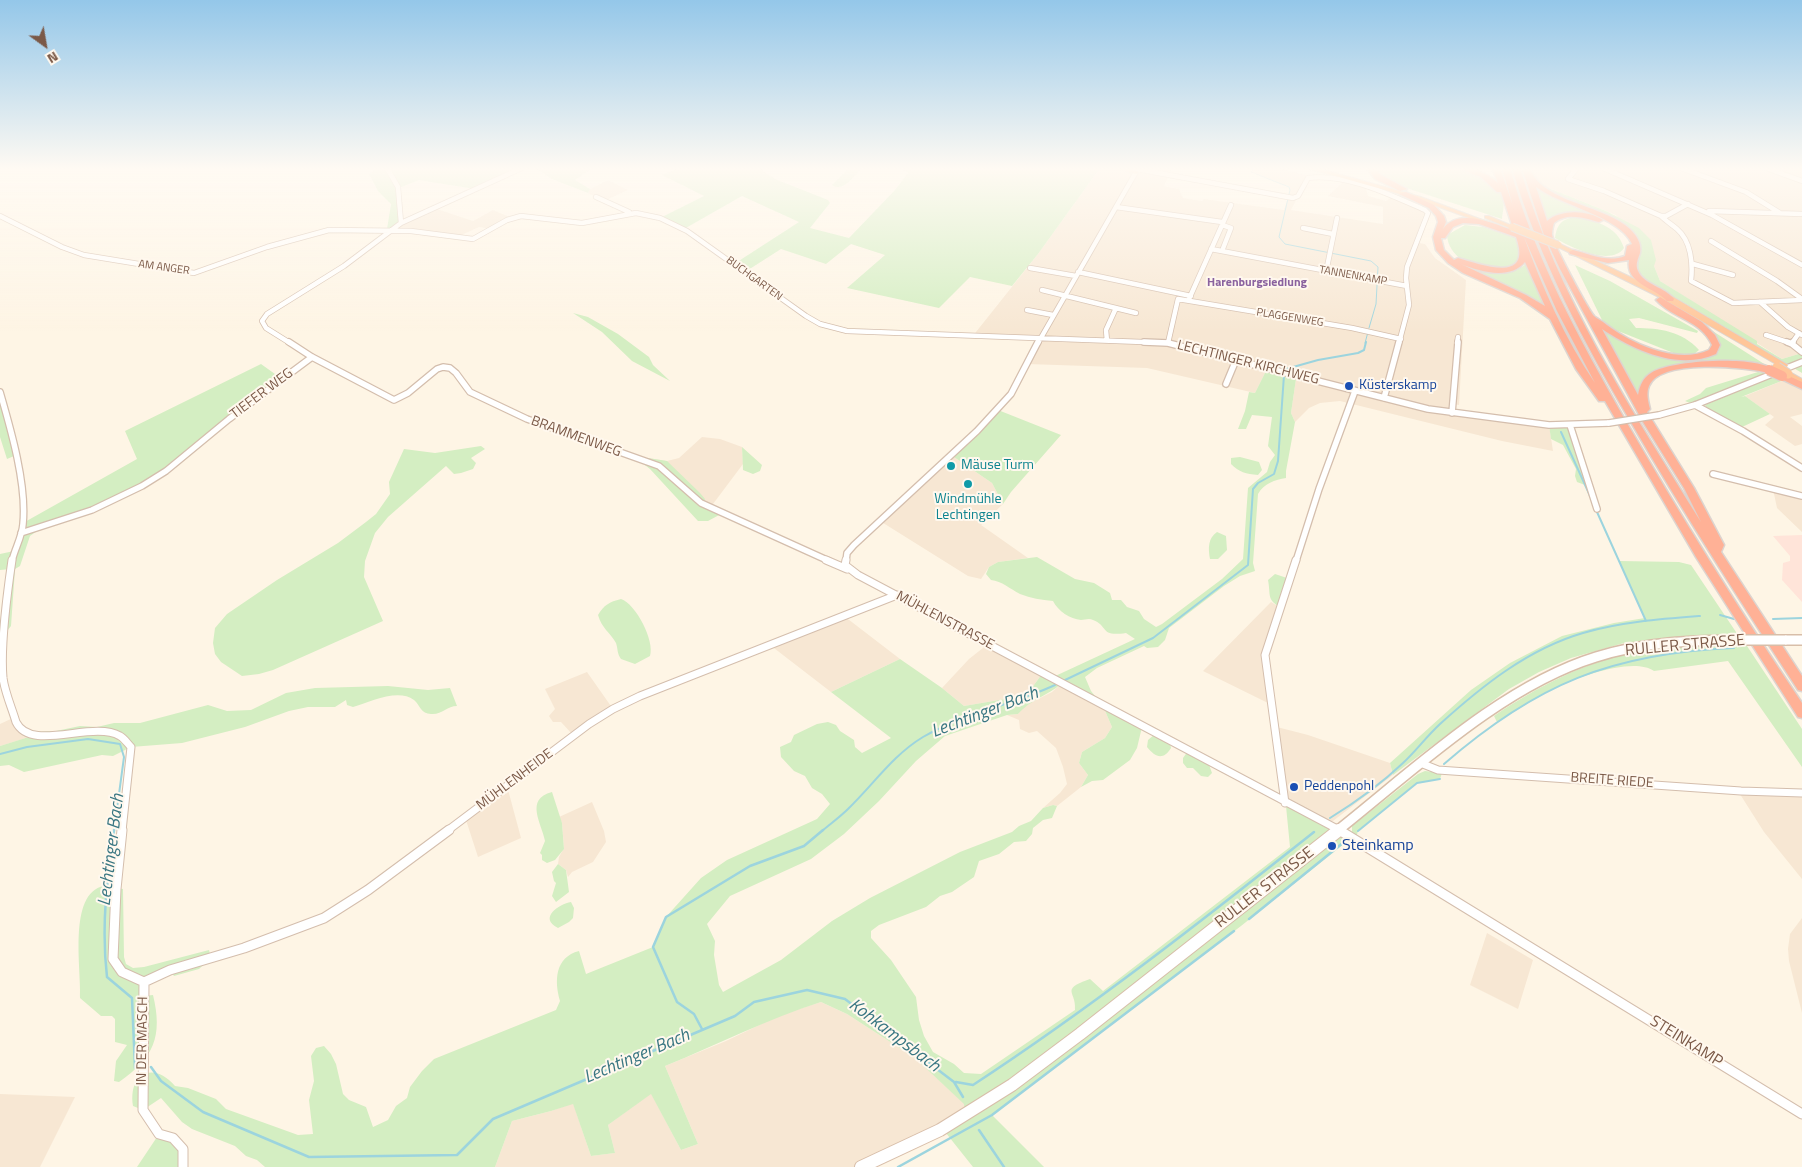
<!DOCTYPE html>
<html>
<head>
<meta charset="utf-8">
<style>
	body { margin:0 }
	#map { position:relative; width:1802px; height:1167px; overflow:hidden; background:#fef5e5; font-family:"Titillium Web",sans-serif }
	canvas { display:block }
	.north { position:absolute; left:20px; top:20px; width:50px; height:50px; -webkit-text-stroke:4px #fff8ee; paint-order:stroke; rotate:148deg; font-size:14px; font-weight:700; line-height:20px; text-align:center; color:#7b5947 }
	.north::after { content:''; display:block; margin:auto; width:18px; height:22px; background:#7b5947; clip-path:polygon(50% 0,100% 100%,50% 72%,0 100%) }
</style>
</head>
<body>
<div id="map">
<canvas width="1802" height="1167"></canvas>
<div class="north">N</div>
</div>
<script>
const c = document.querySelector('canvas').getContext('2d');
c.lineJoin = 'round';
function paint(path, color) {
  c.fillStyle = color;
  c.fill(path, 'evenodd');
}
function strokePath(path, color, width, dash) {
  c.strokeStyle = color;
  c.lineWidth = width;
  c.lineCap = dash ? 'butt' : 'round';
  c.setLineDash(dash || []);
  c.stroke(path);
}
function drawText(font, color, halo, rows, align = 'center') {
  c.font = font + ' "Titillium Web",sans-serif';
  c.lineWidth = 4;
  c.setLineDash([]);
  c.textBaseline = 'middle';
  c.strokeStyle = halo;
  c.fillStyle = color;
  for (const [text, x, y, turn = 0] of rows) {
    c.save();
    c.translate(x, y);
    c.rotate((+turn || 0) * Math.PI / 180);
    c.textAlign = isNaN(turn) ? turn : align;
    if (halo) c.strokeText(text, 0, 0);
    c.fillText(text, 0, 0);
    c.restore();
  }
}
paint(new Path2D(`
	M1100,168H1172L1164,186L1179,189L1183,198L1202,201L1204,199L1284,210L1290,190L1289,187L1251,172L1254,168H1278L1313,177L1308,178L1291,210L1383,224V207L1328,196L1343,182L1366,188L1368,196L1386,201L1392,196L1425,212L1414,242L1425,244L1435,258L1466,280L1459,405L1453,404L1452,413L1549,425L1553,451L1502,441L1340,401L1320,403L1309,408L1295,422L1291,413L1296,379L1266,371L1255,393L1147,368L1027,364L1039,339L972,337L1038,254Z
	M1530,168H1802V353L1782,359L1660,281L1654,266L1616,215L1546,187L1533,176Z
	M608,180L628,190L604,201L588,193L590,189Z
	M434,208L473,221L493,210L512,218L492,229L479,227L457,237L395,229Z
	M1784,380L1802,390V414L1790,417L1802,426V444L1795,446L1765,425L1774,417L1745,396Z
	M702,437L720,439L742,447L743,464L710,508L648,458L667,461L679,458Z
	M951,455L992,483L1003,504L981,525L1028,558L998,562L989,567L981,579L968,576L880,521Z
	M1773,489L1802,496V532L1777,508Z
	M1271,602L1281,608L1265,655L1270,704L1203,671Z
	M844,616L900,659L831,692L770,645Z
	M988,644L1042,674L1031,689L1011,698L964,706L942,688L969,659Z
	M587,672L613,709L573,735L561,722H553L549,716L555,709L545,689Z
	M1061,684L1103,706L1112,727L1105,738L1082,752L1079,763L1088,775L1081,787L1057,806L1053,805L1043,808L1060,793L1067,784L1063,767L1056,748L1037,731L1029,733L1020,729L1019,720L1007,715L1018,714L1026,705L1052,692Z
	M15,717L33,736L0,746V724Z
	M1273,726L1308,735L1390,763L1393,775L1333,821H1325L1286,802Z
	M507,786L521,838L478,857L465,817Z
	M1738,791L1802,793V879L1764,832Z
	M592,802L604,831L606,842L593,862L572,872L568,877L566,870L558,864L559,857L564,848L562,823L559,817Z
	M1802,918V1013L1789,961L1788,949L1790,934Z
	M1487,933L1533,960L1518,1009L1470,985Z
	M821,1002L847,1014L915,1058L965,1104V1116L861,1167H495L512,1121L551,1111L573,1103L591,1156L615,1153L608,1125L651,1093L681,1150L698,1144L665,1066L726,1041L780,1015Z
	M0,1094L75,1097L40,1167H0Z`), '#f7e7d3');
paint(new Path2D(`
	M1802,535V602L1782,580L1783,563L1790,561V556L1773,536Z`), '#ffe4d9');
paint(new Path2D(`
	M378,168H522L475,189L419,180L399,188L401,223L395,229H387L391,204L378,191L369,174Z
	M535,168H592L575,180L590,189L588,193L552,179Z
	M679,168H764L761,170L775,179L828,200L830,203L810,228L849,238L895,190L908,173L899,168H1100L1038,254L1012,286L970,277L939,308L847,288L885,255L851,244L826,264L781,249L745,272L734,264L799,222L742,196L684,229L660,218L704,196L662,175Z
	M849,168H862C854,175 844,193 832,185Z
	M1373,168C1408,168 1491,156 1503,200C1505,206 1502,214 1502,219L1394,184L1388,182Z
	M1533,176L1546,187L1606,211L1639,228L1651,240L1656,260L1654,266L1660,281L1757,341V344L1782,359L1802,353V373L1642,278L1636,268L1640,249L1636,239L1595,210L1547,191Z
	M1534,185L1614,224C1593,216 1567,208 1547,221Z
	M1575,217C1595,221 1617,225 1624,248C1611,267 1570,247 1555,238C1557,224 1562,219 1575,217Z
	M1465,225L1483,227L1516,238L1520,249V260C1497,277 1449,267 1447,235Z
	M1459,263C1479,271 1507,280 1526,264L1547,309L1531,297Z
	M1575,265L1610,281L1698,331L1697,333L1639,318L1629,319L1636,328C1659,328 1682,331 1699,350L1694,354H1676L1608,327L1602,320Z
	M573,313L588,317L618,334L649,357L653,365L670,381L632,361L602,332Z
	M1599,327C1631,341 1684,375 1718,353L1720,345L1711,330L1769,367L1725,362L1655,371L1639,395Z
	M261,364L282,379L184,457L126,494L41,528L30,536L20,566L15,569L11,626L3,636L11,569L0,570V554L14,551L23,523L137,459L125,431Z
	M1266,371L1296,379L1291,413L1295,422L1286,471V478C1275,480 1264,483 1258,494L1253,563L1255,571L1240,576L1224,586L1169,628L1165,640L1158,647L1147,648L1144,646L1097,668L1085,677L1091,691L1103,706L1142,727L1137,748L1130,760L1103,780L1092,781L1081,787L1088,775L1079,763L1082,752L1105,738L1112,727L1103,706L1061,684C1047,696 1030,700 1018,714L1007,715L945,736L916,761L879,801L844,834L811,859L730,896L707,924L715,941L714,955L719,985L723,992L781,960L832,921L870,898L960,852L1012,832L1019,826L1031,821L1043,808L1053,805L1057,806L1052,818L1043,820L1033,828L1032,834L1026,841L1014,842L999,854L979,861L974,877L952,892L940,896L926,907L879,925L871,931V938L891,960L916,997L919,1020L924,1036L933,1052L954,1064L964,1073L981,1074L1075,1010C1077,991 1059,990 1090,979L1103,991L1290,847L1286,806L1349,840L1241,926L992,1115L1044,1167H973L942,1128L965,1116L964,1104L915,1058L847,1014L821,1002C767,1019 717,1045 665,1066L698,1144L681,1150L651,1094L608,1125L615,1153L591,1156L573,1104L551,1111L512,1121L495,1167H265L257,1160L246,1156L235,1146L192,1129L182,1122L161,1098L143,1110L133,1106C128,1072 154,1061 175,1086L188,1088L216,1099L226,1109L298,1135L313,1134L309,1100L314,1081L311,1056L316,1048L324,1046L331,1054L336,1064L343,1094L349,1100L366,1107L373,1127L388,1120L396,1106L407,1098L410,1087L422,1071L434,1059L556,1010L560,1001C554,981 555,957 579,951L586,974L653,947L666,917L701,878L727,860L817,819L830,804L822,794L812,788L805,776L794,771L781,757L780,747L791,742L794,735L817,724L828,722L836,725L840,731L854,740L855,747L862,753L891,738L831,692L900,659L942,688L964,706L1011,698L1031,689L1042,674L1051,678L1135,639L1126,633C1099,637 1109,626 1093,620C1089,618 1085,620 1081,620C1070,619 1058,611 1053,601C1041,600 1031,598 1020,594C1010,589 1002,581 991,580L986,574L989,567L998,562L1037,557L1075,579L1094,583L1110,593L1112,600H1121L1127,607L1139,611L1144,619L1156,627L1162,624L1222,579L1243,559L1248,488L1267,472L1270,462L1275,455L1268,446L1272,417L1252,415L1246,429H1238L1245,411L1249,392L1255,393Z
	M1758,372L1766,373L1695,405L1685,401L1700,394L1706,388Z
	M1775,376L1784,380L1741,397L1745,396L1770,414L1742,427C1731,422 1711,417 1705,405Z
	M4,404L14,456L7,459L0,437V406Z
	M998,410L1061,435L1011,492L1003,504L992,483L951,455Z
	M1549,425H1570L1594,504L1585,485L1577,482L1575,476L1576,469L1563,445L1551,439Z
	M481,446L485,449L471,458L476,463L473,469L461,473L454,474L446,466L388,517L375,533L365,561L364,577L383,621L273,670L259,674L242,676L221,662L215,654L213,643L215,628L227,614L277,580L338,543L366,522L376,514L390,494L389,482L404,449L435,453Z
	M742,447L762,465L760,471L753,474L743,470Z
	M1240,457L1259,462L1262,470L1258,475C1246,474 1239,472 1231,464V458Z
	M648,458L667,461L700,493L705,499L704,504L721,514L708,521H698L650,469L637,459Z
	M1217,532L1226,536L1227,550L1218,559H1210C1208,548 1208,538 1217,532Z
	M1619,561L1679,562L1691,565L1738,635L1683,637L1624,643L1571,658L1539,672L1509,689L1393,775L1390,763L1471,690L1510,663L1562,636L1614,623L1645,618Z
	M1275,574L1290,579L1281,608C1266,599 1271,595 1268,580Z
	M621,599C636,604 655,641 650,656L635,664L621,659C617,654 618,649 616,643C610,632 602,629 598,615C604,605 609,602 621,599Z
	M1747,646L1802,729V767L1728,661L1654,671C1634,657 1582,676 1561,685C1539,695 1518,710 1497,722L1494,716C1537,687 1584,662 1636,652C1673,646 1710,646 1747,646Z
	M388,686L428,690L450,688L457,706C447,706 442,715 431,714C421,714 420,705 414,700C398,688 370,702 353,707L347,705L346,700L335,707H308L289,711L245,727L182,743L131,747L113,756L102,755L24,772L9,765L0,766V746L32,736L34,732L56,731L80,726L97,727L114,723H140L208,705L227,711L251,710L286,693L315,688Z
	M1155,734L1170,742L1171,748C1163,761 1155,757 1147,747L1148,740Z
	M1188,751L1208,762L1212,773L1208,777L1201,776L1193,768H1187L1183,763V758Z
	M1425,771L1442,773L1440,779L1417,783L1358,831L1356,838L1352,834V826L1418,774Z
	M552,792L562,823L564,849L555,860L547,863L542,860V855L540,853L545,841C542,824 524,799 552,792Z
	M558,864L566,870L569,892L556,902L552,896L556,883L554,881L552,872Z
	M104,886L123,889L124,957L126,964L133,968L144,967L209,950L211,958L199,969L174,976L170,970L144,982V996L153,995C163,1036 154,1058 119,1082L114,1081L116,1061L127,1045L115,1042V1019L112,1016H101L80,998C82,971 67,893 104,886Z
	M571,902L574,908L573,918L569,922L558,928C538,918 559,904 571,902Z
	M159,1134L183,1149V1167H137Z`), '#d4eec2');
strokePath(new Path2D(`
	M1254,168L1251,172L1289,187L1290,190L1279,237L1285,244L1371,261L1378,267L1376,304L1369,328
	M1365,343L1368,332`), '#9cd4de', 1);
strokePath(new Path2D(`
	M1286,369L1318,360L1358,353L1364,350L1366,342
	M1561,432L1591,498
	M1597,512L1646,621
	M1720,615L1734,619
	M1773,619L1802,618
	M1063,681L1153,638L1248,565L1253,489L1258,483L1274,474L1278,461L1284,375
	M0,754L27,747L88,739L120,744L124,757L114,831
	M1444,764C1536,684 1612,653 1734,648
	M1330,818C1356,802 1381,784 1403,763C1416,751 1426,737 1440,724C1482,686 1528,649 1583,633C1621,622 1661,619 1700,616
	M822,831C830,824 840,817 848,809C873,785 893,755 923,737C965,713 1012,705 1055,685
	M1358,831L1417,783L1440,779`), '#9cd4de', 2);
strokePath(new Path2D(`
	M114,830C107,881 101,925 107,977L132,998L135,1068
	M1249,919L1344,842L1354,844
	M702,1029L694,1014L677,1002L653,947L666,917L750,866L804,846L823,830
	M151,1067L161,1081L203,1112L309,1157L457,1155L493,1119L735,1016L754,1002L807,990L845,999L954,1082L963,1097
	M956,1082L973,1085C1092,1007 1203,920 1314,832
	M979,1130L1004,1167
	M898,1167L992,1115L1234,931`), '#9cd4de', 2.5);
const minorFar3 = new Path2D(`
	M1577,168L1568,179L1604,191L1661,216H1666L1688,204
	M1603,168L1712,215L1802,265
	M1681,168L1746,192L1780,213
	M1766,168L1802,181
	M1137,169L1293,198L1298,196L1308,178C1347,173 1390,195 1425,210L1428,213L1407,267L1406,278L1409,305L1399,343
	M596,197L629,212
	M1116,207L1222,222
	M1709,211L1802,214
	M0,216L62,247L84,255L194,273L267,247L329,230L411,231L473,239L507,220L521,216L582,223L636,213L660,218L687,231L806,316L820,324L847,331L1170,343
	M1661,216C1666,221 1671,224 1677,229C1691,241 1693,263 1691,281L1733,303L1802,300
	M401,223L522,168
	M1222,225L1231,228L1222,251
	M1303,228L1333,234
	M1711,241L1777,281L1802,299
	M1211,249L1407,286
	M1693,264L1733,275
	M1030,268L1076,276
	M1078,272L1191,296
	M1326,272L1337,218
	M1042,290L1136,313
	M1178,299L1352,328L1401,339
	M1189,299L1231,205
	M1760,302L1788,327L1802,335
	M1027,310L1053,315
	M1766,335L1790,343
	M1107,341L1106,330L1116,308
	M290,343L266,328L262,321L267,314L344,266L401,223L398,187L387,168
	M1038,343L1136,172
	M1168,343L1178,299
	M1457,343L1458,337
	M1792,343L1799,333`);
const minorFar2 = new Path2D(`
	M289,342L312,357L394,400L408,393L437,369L443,367L450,368L456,373L470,392L527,419L659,466L701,503L829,561
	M1144,342L1168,343L1428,409L1549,425L1609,423
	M1787,342L1792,344
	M1793,342L1792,344L1802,352
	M1226,384L1236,360
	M0,392C11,430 27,485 23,524C22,537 15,548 12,561
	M1384,398L1399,342
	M1695,405L1743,431L1802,468
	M1452,413L1458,342
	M1659,415L1695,405L1802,362
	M1570,425L1597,509
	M1713,474L1802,496
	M21,533L92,510L142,486L166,471L229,419L312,357
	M846,561L847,553L854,545L977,431L1011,394L1038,342
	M1296,561L1319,489L1355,391`);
const minorFar1 = new Path2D(`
	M12,560C7,594 0,644 3,678C5,693 12,708 16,722C31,753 92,720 120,736C124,738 128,744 131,747L122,831
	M826,560L847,569
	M846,560L845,565L858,575L1341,831
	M1423,764L1438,770L1741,791L1802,793
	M1285,803L1265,655L1296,560
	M447,831L589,724L613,709L640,696L897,595`);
const minor = new Path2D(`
	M122,830L116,889L113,959L122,972L144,982
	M1339,830L1802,1114
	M144,982L170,970L244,948L324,918L368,890L449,830
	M144,982L143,1110L159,1134L173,1138L183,1149V1167`);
const secondaryFar1 = new Path2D(`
	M1785,640H1802
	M1337,831C1414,770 1502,686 1596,657C1643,642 1693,640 1742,640`);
const secondary = new Path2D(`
	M861,1167L940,1130L1012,1085L1080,1034L1339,830`);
const trunk = new Path2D(`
	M1116,168H1127L1139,172L1136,174Z
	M1307,168H1317L1421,197L1496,225L1491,226L1417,199Z
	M1485,216H1489L1515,227L1510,228L1485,218Z
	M1556,244H1560L1673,297L1788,365L1787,367H1781L1667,301L1556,246Z
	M1788,371L1802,379V386L1785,376L1784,374Z`);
const motorway = new Path2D(`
	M1367,168H1375L1381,175L1407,189L1400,191L1375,179Z
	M1458,168C1474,168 1486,172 1498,183L1492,168H1500L1513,206L1502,168H1510C1534,257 1579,338 1624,418C1680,515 1739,610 1802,703V718L1798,717L1696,557L1605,401H1599L1576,369L1550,319L1520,298L1463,273L1448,263L1436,250L1433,237L1438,222L1436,216L1429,208L1399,194L1406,192L1434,205L1444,216L1446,222L1443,229C1459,207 1494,224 1514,231L1501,192H1497L1481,177ZM1463,223L1479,224L1516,237C1533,284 1482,265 1458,258L1454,260L1444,250L1441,238H1445L1453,227ZM1524,237L1557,311L1595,383C1565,339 1542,287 1524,237ZM1525,262L1545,306L1526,295L1461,264C1481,272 1510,280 1525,262Z
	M1512,168H1520C1557,295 1631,410 1701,522L1684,488L1643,422L1560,269L1544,235L1522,168H1530C1539,198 1592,205 1617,220C1628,226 1643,238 1640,253C1638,259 1635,265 1638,271C1644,285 1665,287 1674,299L1673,301H1667C1654,287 1625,284 1629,260L1608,263L1570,254L1569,252L1573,250C1590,254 1608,263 1625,256L1627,246L1632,244C1621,217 1560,205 1536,187L1547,221C1561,209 1588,210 1603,220L1599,222C1584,218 1567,212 1554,223C1553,226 1552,231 1552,234C1552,242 1587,307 1594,316C1596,318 1600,320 1603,322C1629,343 1676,365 1709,350L1712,345C1701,320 1673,319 1656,300L1660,297L1702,322L1715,335L1720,345L1716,354C1678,371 1634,350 1602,329L1638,395C1640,385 1643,378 1651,373C1671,360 1756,355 1774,370L1769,373C1746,367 1660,358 1649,386C1646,393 1648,401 1650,409L1647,412L1694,488L1724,545L1721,552L1802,676V691L1798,690C1741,602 1684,514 1632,424C1584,342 1539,259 1512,168Z
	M1782,373L1802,382V389L1779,378V374Z`);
strokePath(minorFar3, '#d4bead', 6);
strokePath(minorFar2, '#d4bead', 8);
strokePath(minorFar1, '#d4bead', 9);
strokePath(minor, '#d4bead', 11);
strokePath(secondaryFar1, '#d8bea9', 12);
strokePath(secondary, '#d8bea9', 14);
strokePath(trunk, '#ddd4cf', 2);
strokePath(motorway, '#ddd4cf', 3);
strokePath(minorFar3, '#fff', 4.5);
strokePath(minorFar2, '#fff', 5.5);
strokePath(minorFar1, '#fff', 7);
strokePath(minor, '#fff', 9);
strokePath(secondaryFar1, '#fff', 9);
strokePath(secondary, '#fff', 12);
paint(trunk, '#ffc699');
paint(motorway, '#ffb196');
const minorBridge = new Path2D(`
	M1609,423L1659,415`);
const secondaryBridge = new Path2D(`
	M1742,640H1785`);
const trunkBridgeFar1 = new Path2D(`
	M1512,227L1558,245`);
const trunkBridge = new Path2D(`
	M1777,367L1788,374`);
const motorwayBridge = new Path2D(`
	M1769,370L1782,376`);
strokePath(minorBridge, '#d4bead', 8, []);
strokePath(secondaryBridge, '#d8bea9', 12, []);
strokePath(trunkBridgeFar1, '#ddd4cf', 9, []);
strokePath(trunkBridge, '#ddd4cf', 11, []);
strokePath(motorwayBridge, '#ddd4cf', 12, []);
strokePath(minorBridge, '#fff', 5.5);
strokePath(secondaryBridge, '#fff', 9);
strokePath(trunkBridgeFar1, '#ffc699', 7);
strokePath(trunkBridge, '#ffc699', 9);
strokePath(motorwayBridge, '#ffb196', 10);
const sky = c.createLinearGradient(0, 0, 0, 331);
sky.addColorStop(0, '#94c7e9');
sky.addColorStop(0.51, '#fffaf3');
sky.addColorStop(1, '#fffaf300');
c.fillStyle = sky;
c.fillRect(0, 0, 1802, 331);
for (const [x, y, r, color] of [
	[1349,386,5,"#1a4fb4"],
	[951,466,5,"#0f9aa8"],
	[968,484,5,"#0f9aa8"],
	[1294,787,5,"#1a4fb4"],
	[1332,846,5,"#1a4fb4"]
]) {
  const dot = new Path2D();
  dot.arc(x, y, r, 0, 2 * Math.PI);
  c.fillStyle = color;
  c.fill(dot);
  strokePath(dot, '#fff8ee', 2);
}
drawText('11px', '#7b5947', '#fff8ee', [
	["AM ANGER",164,268,8],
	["TANNENKAMP",1353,276,10],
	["BUCHGARTEN",754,279,36],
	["PLAGGENWEG",1290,318,9]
]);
drawText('bold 12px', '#8a629f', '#fff8ee', [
	["Harenburgsiedlung",1257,283]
]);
drawText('14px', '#7b5947', '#fff8ee', [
	["LECHTINGER KIRCHWEG",1248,363,14],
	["TIEFER WEG",262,394,-37],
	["BRAMMENWEG",576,437,20],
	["MÜHLENSTRASSE",945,621,28],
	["MÜHLENHEIDE",515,780,-37],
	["BREITE RIEDE",1612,781,4],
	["IN DER MASCH",143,1041,-89]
]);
drawText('14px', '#164399', '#fff8ee', [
	["Küsterskamp",1359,386],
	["Peddenpohl",1304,787]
], 'left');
drawText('14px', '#0d838f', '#fff8ee', [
	["Mäuse Turm",961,466],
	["Windmühle",968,500,"center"],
	["Lechtingen",968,516,"center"]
], 'left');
drawText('16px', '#7b5947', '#fff8ee', [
	["RULLER STRASSE",1685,646,-5],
	["RULLER STRASSE",1265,888,-38],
	["STEINKAMP",1686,1042,32]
]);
drawText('16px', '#164399', '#fff8ee', [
	["Steinkamp",1342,846]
], 'left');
drawText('italic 18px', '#397682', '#fff8ee', [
	["Lechtinger Bach",985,713,-21],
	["Lechtinger Bach",112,850,-83],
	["Kohkampsbach",894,1036,37],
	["Lechtinger Bach",637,1057,-23]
]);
</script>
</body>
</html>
